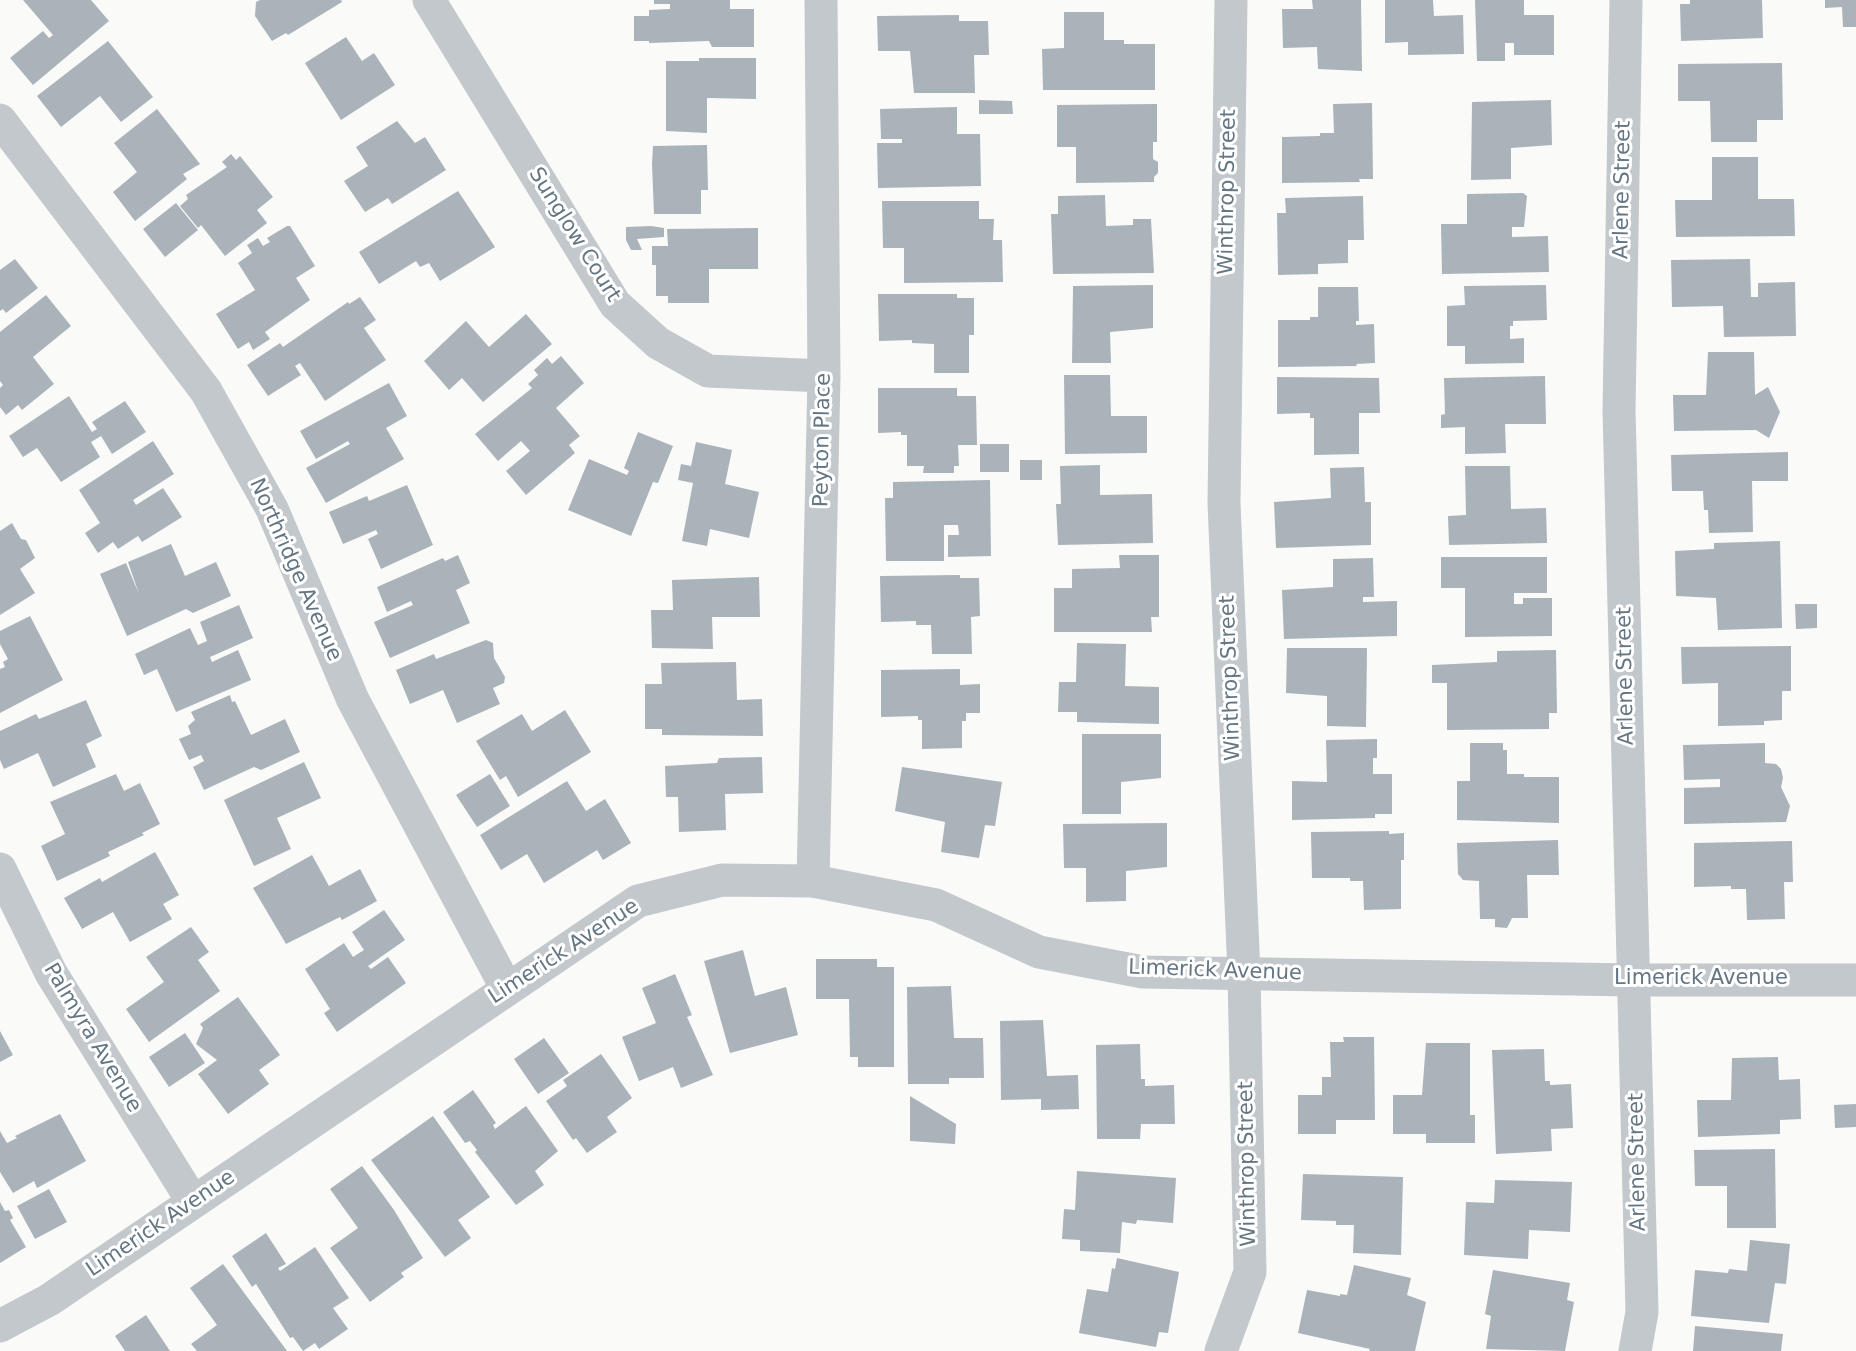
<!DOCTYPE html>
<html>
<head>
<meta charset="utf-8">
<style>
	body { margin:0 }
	canvas { display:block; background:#fafaf8 }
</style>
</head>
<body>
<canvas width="1856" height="1351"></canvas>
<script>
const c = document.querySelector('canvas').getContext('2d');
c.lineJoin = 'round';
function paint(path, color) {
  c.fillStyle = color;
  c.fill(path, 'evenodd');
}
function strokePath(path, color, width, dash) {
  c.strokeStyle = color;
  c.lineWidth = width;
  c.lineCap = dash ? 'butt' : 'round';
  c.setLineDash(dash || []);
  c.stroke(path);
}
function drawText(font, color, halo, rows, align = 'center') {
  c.font = font + ' "DejaVu Sans",sans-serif';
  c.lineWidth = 6;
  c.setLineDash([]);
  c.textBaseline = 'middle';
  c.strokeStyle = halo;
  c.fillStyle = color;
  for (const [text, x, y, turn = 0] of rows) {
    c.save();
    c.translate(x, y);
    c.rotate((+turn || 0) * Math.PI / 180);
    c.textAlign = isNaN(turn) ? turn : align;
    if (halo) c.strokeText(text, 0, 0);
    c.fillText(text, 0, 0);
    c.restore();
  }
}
paint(new Path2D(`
	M23,0H91L109,21L33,85L10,58L43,31L49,38L53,35Z
	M260,0H341L342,2L288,35L286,33L272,41L255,16L256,2Z
	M654,0H730V9H754V47H712L709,41L649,43V41H634V16H649V10L670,9V4H654Z
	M1312,0H1361L1362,71L1318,69L1317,47L1283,48L1282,9H1313Z
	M1385,0H1433L1434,16L1463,15L1464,54L1408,55V42L1385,43Z
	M1475,0H1524V15H1554V55H1514V43H1505V61H1477Z
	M1690,0H1762L1763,38L1681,41L1680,4H1690Z
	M1825,0H1856V27H1843L1842,7L1825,8Z
	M1064,12H1104V40H1124V44H1155V90H1043L1042,49L1064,48Z
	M959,15V21H988L989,55H974L975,93H914L910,51H878L877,16Z
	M346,37L362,61L374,53L395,85L341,120L305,63Z
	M108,41L153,97L121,122L100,96L61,127L37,96Z
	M699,58H756V99L707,98V133L666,131V61H699Z
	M1782,63L1783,120H1757V142H1711L1710,101H1678V64Z
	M979,100L1012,101L1013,114H979Z
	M1551,100L1552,145L1511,148V179L1471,180L1472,102Z
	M1372,103L1373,179H1359L1360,182L1282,183V137L1320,136V133H1334L1333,104Z
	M1157,104V142H1153V159L1158,162V173L1154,177V182L1076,183V147H1057V105Z
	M957,107V134H980L981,186L878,188L877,143H902V139H881L880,109Z
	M157,109L200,164L183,174L187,179L135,221L113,192L137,172L114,143Z
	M397,121L415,143L425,137L446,170L392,204L388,198L365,212L344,181L368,166L356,147Z
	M707,145L708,190H701V214H654L652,164L653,146Z
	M231,154L236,160L240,156L273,197L257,210L267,223L225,256L201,225L198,228L180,206L188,199L186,195L227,167L222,162Z
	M1712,157H1758V199H1794L1795,236L1676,237L1675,200H1712Z
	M458,191L495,247L440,281L429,263L420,267L416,261L379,284L359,252Z
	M1523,193L1527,196L1524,227H1512V237L1548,236L1549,272L1442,274L1441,224H1467V194Z
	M1105,195L1106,226L1133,225V219H1151L1154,273L1053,274L1051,214H1058V196Z
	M1363,196L1364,240H1348V263L1318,264V274L1278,275L1277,213H1286L1285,198Z
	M882,201H979V219H994L993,240H1002L1003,282L904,283V248H883Z
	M176,203L198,230L165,257L143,229Z
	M287,226H290L315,266L296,278L310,300L265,332L270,339L253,350L249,342L238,349L216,314L255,290L238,263L252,253L247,245L258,238L263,246L270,242L267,238Z
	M651,226L664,228V237L637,239L642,250H631L626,240V227Z
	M758,228V269H709V303H668V296H656V265H652V246H668L667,229Z
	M15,259L38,288L6,313L3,309L0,311V270Z
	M1750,259L1751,297H1758V283L1795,282L1796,336L1724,337L1723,306L1672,307L1671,260Z
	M1153,285V328L1110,332L1111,363H1072L1073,286Z
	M1546,285L1547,320L1513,321V326H1510V339L1524,338V363L1465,364V346H1447V306L1465,305L1464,286Z
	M1318,287H1358L1359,321H1356V325L1374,324L1375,363L1356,364L1357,366L1278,367V320H1310V317H1318Z
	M878,294H957V298H974V335H969V373H934V344L912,343V340L879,341Z
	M46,295L71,326L33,357L54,384L22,410L18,405L6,415L0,407V388L3,385L0,381V332Z
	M360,297L376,320L364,328L386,360L325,401L300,363L295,366L301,375L268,396L247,365L280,343L283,347L348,302L349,304Z
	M526,314L552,344L483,402L462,378L449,390L424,361L466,321L489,347Z
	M1708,352H1754L1755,395L1768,387L1780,412L1769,438L1756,430L1674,431L1673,395H1706Z
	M561,356L584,383L556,408L580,436L569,445L575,453L526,495L506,471L530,451L521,441L498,461L475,434L532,388L528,384L538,375L534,370L547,358L552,364Z
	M1064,375H1110L1111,416H1147V453L1065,454Z
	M1545,376L1546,424H1505L1506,453L1465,454V427L1441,428V415L1445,414L1444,378Z
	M1277,377L1379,378L1380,413H1359V454L1314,455V418H1310V413L1277,414Z
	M389,383L407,416L386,428L404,459L326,503L306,468L350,444L348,441L316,459L300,431Z
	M878,388H957V396H976L977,445H958L959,466H954V473H923L924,466H907V435H901V432L878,433Z
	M69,396L92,432L97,429L92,422L125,401L146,432L112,454L101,436L91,442L100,457L61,482L37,448L23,457L9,436Z
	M638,432L673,446L658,483L653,482L631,536L568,510L589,459L627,475L629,471L624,468Z
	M153,441L174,474L133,500L136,505L163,488L182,517L142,542L138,536L118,549L113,542L98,553L85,533L100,523L79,490Z
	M696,442L732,450L725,484L759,492L749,538L710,529L707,546L682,541L693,483L678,480L681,464L691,466Z
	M980,444H1009V472H980Z
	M1788,452V481H1752L1753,532L1709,533L1708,510H1704L1703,491H1672L1671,455Z
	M1020,460H1042V480H1020Z
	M1100,465V495L1152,494L1153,543L1058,545L1056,504H1061L1060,466Z
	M1465,466H1510L1511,509L1546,508L1547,543L1449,545L1448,516L1466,515Z
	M1364,467L1365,502H1371V545L1276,548L1274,502L1331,498L1330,468Z
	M990,480L991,556L948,557V535H959L958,525H944V561H886L885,498H893V482Z
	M407,485L433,545L381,569L368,539L378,534L376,530L343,544L329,512L367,496L369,501Z
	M12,523L21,539L26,540L35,558L20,569L35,593L0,615V531Z
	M1780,541L1782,628L1718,630L1716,598L1676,596L1675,551L1714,549V543Z
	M171,544L185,576L216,562L231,596L193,613L186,609L127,636L100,574L126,563L139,594L128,562Z
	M458,555L470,583L456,590L470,623L390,658L374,622L413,605L411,601L387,612L377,587L443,558L445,561Z
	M1119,555H1159V617H1151L1152,632H1054V588H1072V569L1120,568Z
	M1441,557H1547V593H1514V604H1523V598H1552V636L1465,637V588H1441Z
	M1373,558L1374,597H1363V602L1397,601V636L1284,639L1282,590L1333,587V559Z
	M960,575V578H979L980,616L971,617L972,654H932L931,625H916V621L881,622L880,576Z
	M759,577L760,617H712L713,649L652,648L651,610H673L672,580Z
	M1795,604H1817V628L1796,629Z
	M239,605L253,638L210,657L212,662L238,650L251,680L176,712L157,669L144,675L135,654L190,628L198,645L207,641L200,622Z
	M30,616L63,680L0,713V669L5,667L3,662L8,659L0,644V631Z
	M486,640L493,643L494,658L505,677L504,683L493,688L500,704L457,723L443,690L410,704L396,670L434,654L436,659Z
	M1077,643L1126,644L1125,686L1159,687V724L1077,722V712H1058L1059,682H1076Z
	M1791,646V691H1782V720L1764,721V725L1718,726V683L1682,684L1681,647Z
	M1287,648H1367L1366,727L1327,726V696L1286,693Z
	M1556,650L1557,713H1549V729L1447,730V683H1432V665L1497,662V651Z
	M736,662L737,700L762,699L763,736L662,735V729H645V684H662L661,663Z
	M960,669V685L980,684V713H966V721H962V748L922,749V720H918V716L881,717V670Z
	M230,695L232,702L235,701L251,735L285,719L300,752L261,770L254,767L204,790L193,767L204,761L201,755L189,760L179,739L191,734L188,726L195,720L191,712Z
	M86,700L102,736L86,744L96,767L53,787L38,753L4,769L0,760V731L36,714L39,719Z
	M565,710L591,752L518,797L506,776L500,780L476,741L522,714L532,731Z
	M1082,734H1161V778L1121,782V814H1082Z
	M1377,739V758H1373V774H1392V814H1375V818L1292,820V781L1327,782L1326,740Z
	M1470,743H1503V750H1507V774H1524V777H1559V823L1457,820V781H1470Z
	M1765,743V763L1776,764L1781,769L1783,778L1781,787L1790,806L1786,822L1684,824V788L1720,787V779L1684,780L1683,745Z
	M762,757L763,793L725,794L726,830L679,832L678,797H666L665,766L717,763L719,758Z
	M304,762L321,798L277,818L291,849L254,866L224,800Z
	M902,767L1002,782L995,826L985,825L979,858L941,852L945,822L895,811Z
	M116,774L124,791L140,783L160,824L142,833L144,835L108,852L110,856L57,881L41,846L65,834L50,802Z
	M490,774L510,806L477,827L456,795Z
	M567,781L586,811L605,799L631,843L603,860L597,850L544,883L527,854L501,870L480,835Z
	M1167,823V867L1126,871V901L1086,902V868H1064L1063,824Z
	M1389,831V834L1404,833V860H1401V909L1364,910L1363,881H1350V878H1312L1311,832Z
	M1558,840L1559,875H1527L1528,918H1512L1507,928L1495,927V919H1480L1479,881L1463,880L1458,874L1457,843Z
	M1792,841L1793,882H1784L1785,919L1747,920L1746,889H1731V886L1694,887V843Z
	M155,852L179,895L163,904L172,919L130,942L113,912L82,929L64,898L100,878L102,882Z
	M312,855L329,886L360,869L377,901L342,920L340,917L286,944L253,888Z
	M384,910L405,940L368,966L371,969L388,957L406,983L337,1032L324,1013L330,1009L305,969L344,943L353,957L364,950L352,932Z
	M191,927L209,952L198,960L220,991L149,1042L126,1009L164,982L146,957Z
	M743,950L755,996L786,987L798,1035L730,1053L704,961Z
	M816,959H877V967H894V1067H858V1057H850L849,999H816Z
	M675,974L692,1015L687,1017L713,1075L681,1088L673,1067L639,1081L622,1037L656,1023L642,988Z
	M951,986L954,1038H983L984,1078H949V1084H908L907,987Z
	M238,997L280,1055L259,1070L269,1084L228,1114L198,1074L217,1060L196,1044L203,1028L200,1024Z
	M1043,1020L1047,1076L1078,1075L1079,1109L1041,1110V1099L1001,1100L1000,1021Z
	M0,1031L13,1055L0,1062Z
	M185,1033L205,1063L169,1087L149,1057Z
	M1343,1037H1374L1375,1120H1336V1134H1298V1095H1322V1077H1331L1330,1042H1344Z
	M544,1038L569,1073L538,1094L514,1059Z
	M1426,1043H1470V1115H1475V1143H1426V1134H1393V1095H1422Z
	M1140,1044L1141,1079H1145V1086L1174,1085L1175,1124H1141L1140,1139H1097L1096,1045Z
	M1544,1049L1545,1081H1550V1085L1571,1084L1573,1128L1551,1129L1552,1151L1496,1154L1492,1050Z
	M601,1054L632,1098L607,1117L617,1132L587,1153L576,1138L573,1140L546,1101L567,1086L563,1080Z
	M1778,1057L1779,1080L1800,1079L1801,1119L1780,1120V1134L1698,1137L1697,1100H1731L1732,1058Z
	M473,1090L496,1123L493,1125L495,1129L526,1106L558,1151L535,1171L544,1185L516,1205L475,1152L477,1150L470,1141L465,1143L443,1112Z
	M910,1096L956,1124L955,1144L910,1141Z
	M1856,1104V1127L1835,1128L1834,1105Z
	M60,1114L86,1161L37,1188L34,1181L13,1193L0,1172V1131L7,1143L17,1138L15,1136Z
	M433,1116L490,1197L458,1220L471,1238L445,1257L371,1160Z
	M1775,1149L1776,1228H1727V1186H1695L1694,1150Z
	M362,1166L394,1210L423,1258L401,1273L404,1277L370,1302L330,1248L358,1228L330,1189Z
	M1077,1171L1176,1178L1173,1223L1137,1220L1136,1224L1122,1222L1120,1253L1080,1251V1240L1062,1239L1064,1209L1075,1210Z
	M1303,1174L1403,1177L1401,1255L1353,1253L1354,1225H1336V1221L1301,1220Z
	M1495,1180L1572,1182L1570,1232L1529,1230L1528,1259L1464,1255L1466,1202L1494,1203Z
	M49,1189L67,1222L35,1239L17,1206Z
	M0,1202L5,1211L9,1210L13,1218L10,1220L26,1247L0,1263Z
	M266,1233L286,1264L278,1268L280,1271L315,1247L349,1298L333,1308L348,1329L319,1349L315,1343L303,1351L293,1337L290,1338L256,1284L252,1287L232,1256Z
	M1750,1240L1790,1244L1786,1284L1775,1283L1769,1323L1691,1316L1695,1270L1728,1273L1729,1269L1747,1271Z
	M1117,1258L1179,1272L1168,1333L1159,1332L1156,1347L1079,1333L1087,1289L1108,1292L1112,1268L1115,1269Z
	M223,1264L287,1351H197L191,1344L217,1325L190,1288Z
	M1354,1265L1411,1278L1407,1295L1426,1302L1415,1351H1369L1370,1349L1298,1333L1307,1290L1340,1296V1294L1347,1295Z
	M1493,1270L1570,1283L1567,1300L1574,1302L1565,1351L1486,1349L1491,1316L1485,1314Z
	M146,1315L170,1351H125L115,1336Z
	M1695,1326L1783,1334L1781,1351H1693Z`), '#aab3b9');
strokePath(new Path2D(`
	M429,0L615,304L658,343L708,371L824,376
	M1626,0L1619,410L1642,1312L1635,1351
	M0,120L206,391L272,509L353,700L507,989
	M0,869L51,973L193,1202
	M813,881L824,376L821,0
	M1221,1351L1250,1272L1244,974L1224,503L1231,0`), '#c3c8cc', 33);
strokePath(new Path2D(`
	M0,1326L49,1300L638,901L722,880L813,881L936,905L1039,952L1143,972L1633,980H1856`), '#c3c8cc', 33);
drawText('21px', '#657683', '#fff', [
	["Arlene Street",1623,190,-89],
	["Winthrop Street",1228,192,-89],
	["Sunglow Court",574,235,58],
	["Peyton Place",823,440,-89],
	["Northridge Avenue",295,570,66],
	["Arlene Street",1626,676,-91],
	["Winthrop Street",1231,678,-92],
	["Limerick Avenue",564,952,-33],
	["Limerick Avenue",1215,971,2],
	["Limerick Avenue",1701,979],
	["Palmyra Avenue",92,1038,59],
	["Arlene Street",1638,1162,-91],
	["Winthrop Street",1248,1164,-91],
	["Limerick Avenue",161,1224,-34]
]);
</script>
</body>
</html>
